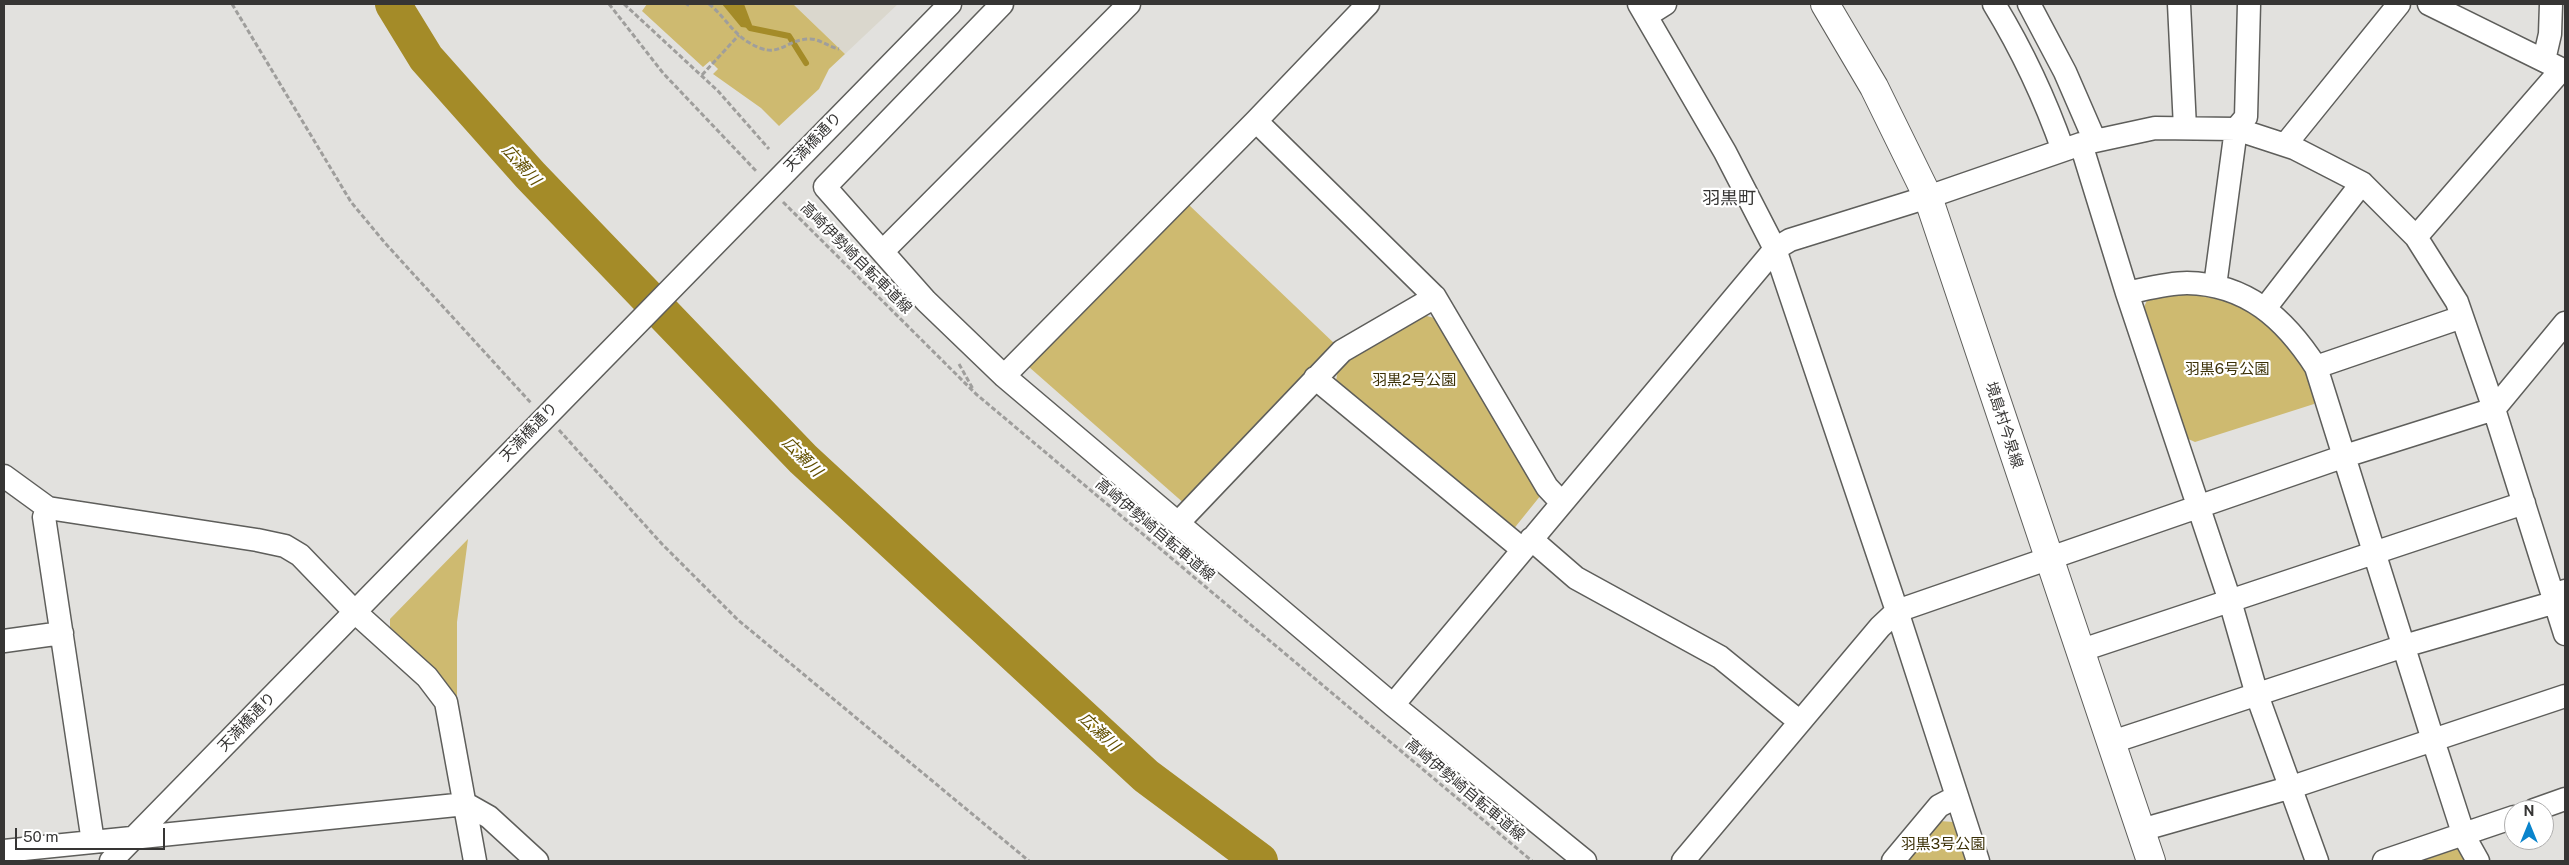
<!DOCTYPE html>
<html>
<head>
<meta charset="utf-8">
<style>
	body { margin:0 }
	#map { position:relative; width:2569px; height:865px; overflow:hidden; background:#e2e1de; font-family:"Public Sans",sans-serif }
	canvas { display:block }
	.frame { position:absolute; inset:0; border:5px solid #363534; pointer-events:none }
	.north { position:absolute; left:2504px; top:800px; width:50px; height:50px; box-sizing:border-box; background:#fff; border:1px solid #afaeae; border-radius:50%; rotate:0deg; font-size:14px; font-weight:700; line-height:20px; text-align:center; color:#363534 }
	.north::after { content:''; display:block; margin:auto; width:18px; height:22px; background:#0a84cc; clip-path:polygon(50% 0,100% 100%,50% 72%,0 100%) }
	.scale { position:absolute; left:15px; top:828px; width:150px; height:22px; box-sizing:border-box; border:2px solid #363534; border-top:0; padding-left:6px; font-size:15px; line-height:18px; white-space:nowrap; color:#363534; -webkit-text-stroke:4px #fff; paint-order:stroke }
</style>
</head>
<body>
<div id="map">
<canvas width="2569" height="865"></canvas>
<div class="frame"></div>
<div class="north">N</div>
<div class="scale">50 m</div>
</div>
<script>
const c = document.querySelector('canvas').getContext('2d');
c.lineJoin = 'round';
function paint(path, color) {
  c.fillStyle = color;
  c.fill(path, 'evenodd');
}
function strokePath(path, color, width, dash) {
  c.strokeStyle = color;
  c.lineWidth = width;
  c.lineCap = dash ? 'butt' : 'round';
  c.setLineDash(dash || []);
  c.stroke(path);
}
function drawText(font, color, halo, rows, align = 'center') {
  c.font = font + ' "Public Sans","Noto Sans JP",sans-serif';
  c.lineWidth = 4.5;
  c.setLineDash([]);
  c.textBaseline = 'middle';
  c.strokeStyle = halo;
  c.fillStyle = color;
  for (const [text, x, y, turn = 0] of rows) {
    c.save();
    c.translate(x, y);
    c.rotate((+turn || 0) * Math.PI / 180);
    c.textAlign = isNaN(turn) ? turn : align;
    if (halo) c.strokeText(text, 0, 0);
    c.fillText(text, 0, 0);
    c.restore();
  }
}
paint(new Path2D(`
	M793,4H898L845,54Z`), '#dad7cd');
paint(new Path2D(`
	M647,4H793L845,54L829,69L819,89L779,126L761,108L713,74L718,69L710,61L703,67L642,11Z
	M1189,205L1336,345L1186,505L1029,367Z
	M2176,290L2229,302L2254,313L2268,324L2303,362L2315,399L2314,404L2195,442L2186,438L2144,307L2149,296Z
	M1423,315L1438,319L1541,495L1512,531L1336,381L1339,364Z
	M468,539L457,622V708L450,688L442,677L390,627V619Z
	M1939,821L1954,822L1968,861H1906Z
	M2457,847L2466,853L2469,861H2412Z`), '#ceba70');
paint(new Path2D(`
	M722,4H744L752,25L750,28L741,27Z`), '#a48b28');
strokePath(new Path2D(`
	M746,23L750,28L789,36L806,63`), '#a48b28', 6);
strokePath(new Path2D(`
	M393,4L426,58L530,175L803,459L1146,776L1260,861`), '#a48b28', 36);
const minor = new Path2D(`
	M1002,4L825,187L926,301L1004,376L1393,705L1585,861
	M1639,4L1725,152L1775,249L1897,611L1978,861
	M1994,4C2022,50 2045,99 2063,150
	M2029,4L2065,72L2095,141
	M2179,4L2185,128
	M2429,4L2565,71
	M1646,16L1665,4
	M2544,60L2550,34L2551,4
	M1256,121L1435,297L1547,487L1562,503
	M2081,144L2127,293L2230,601L2257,695L2317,861
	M2285,145L2399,4
	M2416,237L2562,69
	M883,251L1129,4
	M2215,286L2236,129L2246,117L2249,4
	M2127,293C2146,289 2167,283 2187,283C2247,284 2285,319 2316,367L2433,740L2464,836L2478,861
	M2266,307L2362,183
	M2316,367L2462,317
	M1004,376L1256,121L1368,4
	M1315,378L1522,549
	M4,476L48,508L257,540L285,546L300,555L355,612L427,677L446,702L475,861
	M48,508L44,517L93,842
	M1178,523L1342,351L1435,297
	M1531,539L1576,578L1720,657L1800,722
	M4,641L62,633
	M2082,650L2524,503
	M1393,705L1775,249L1790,240L1928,197L2081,144L2155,128L2236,129L2294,148L2362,183L2416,237L2457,302L2494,409L2565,634
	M2112,742L2404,646L2556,602L2565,591
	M2534,810L2565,799
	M2141,830L2292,787L2565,696
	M4,851L466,804L489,817L537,861
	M111,861L950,4
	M1683,861L1880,627L1897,611L2345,456L2494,409L2565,323
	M1893,861L1939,806L1956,797
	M2384,861L2514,817`);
const major = new Path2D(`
	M1825,4L1874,87L1928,197L2151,861`);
strokePath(minor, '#5e5e5b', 25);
strokePath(major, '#5e5e5b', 30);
strokePath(new Path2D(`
	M232,4L351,202L385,243L531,403
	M609,4L663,73L757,172
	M624,4L718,91L769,149
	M709,4C723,15 733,33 748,42C780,62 783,39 810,39C820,39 829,47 839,49
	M687,6L688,4
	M702,75L739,35
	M783,202L976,394L1532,861
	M959,364L973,389
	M559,430L662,544L738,620L1029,861`), '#9f9e9c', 3, [5, 2.5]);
strokePath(minor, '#fff', 22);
strokePath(major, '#fff', 28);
drawText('15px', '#363534', '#fff', [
	["天満橋通り",813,142,-46],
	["高崎伊勢崎自転車道線",856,258,45],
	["境島村今泉線",2004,425,72],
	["天満橋通り",529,432,-46],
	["高崎伊勢崎自転車道線",1155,530,40],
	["天満橋通り",247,722,-46],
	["高崎伊勢崎自転車道線",1465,790,40]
]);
drawText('15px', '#3b3006', '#fff', [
	["羽黒6号公園",2227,369],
	["羽黒2号公園",1414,380],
	["羽黒3号公園",1943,844]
]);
drawText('italic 16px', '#614f01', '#fff', [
	["広瀬川",521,165,48],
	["広瀬川",802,457,45],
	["広瀬川",1099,732,43]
]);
drawText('18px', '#363534', '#fff', [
	["羽黒町",1729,198]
]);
</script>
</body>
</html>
